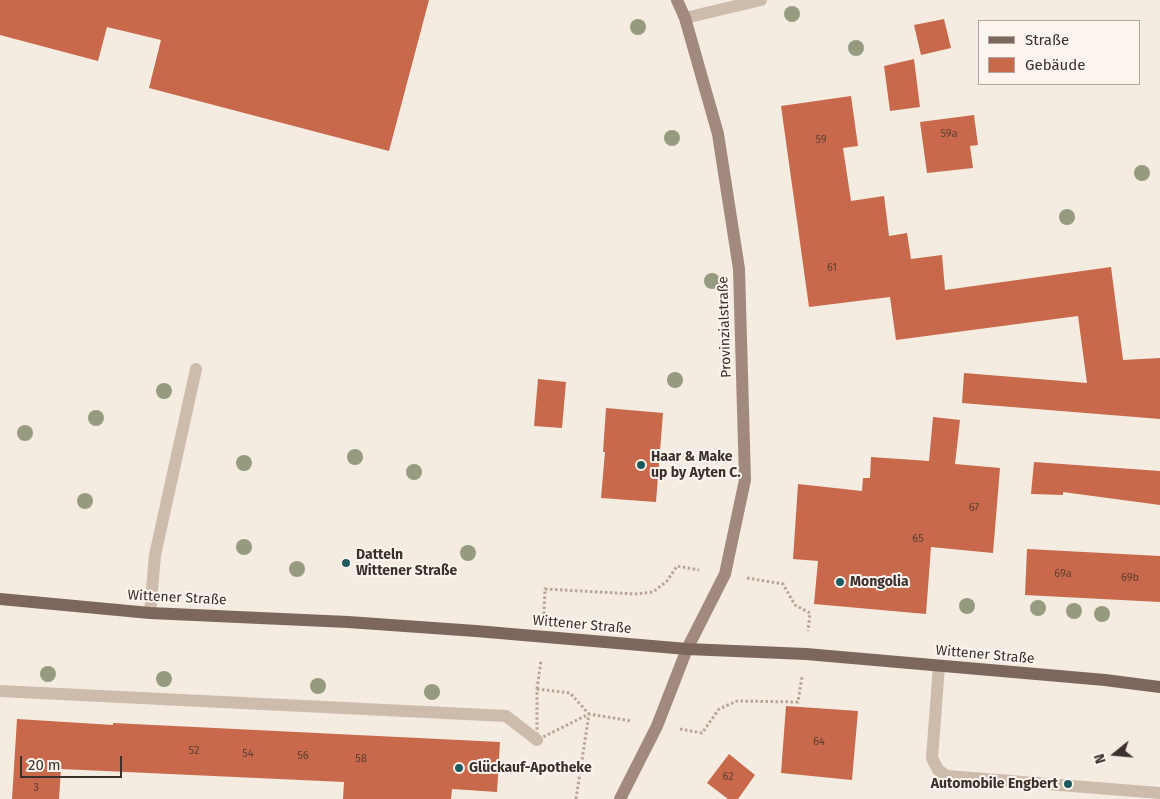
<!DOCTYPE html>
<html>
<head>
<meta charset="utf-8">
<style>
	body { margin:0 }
	#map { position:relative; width:1160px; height:799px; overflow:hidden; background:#f4ebe1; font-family:"Fira Sans",sans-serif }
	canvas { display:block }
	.legend { position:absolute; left:978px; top:20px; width:162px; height:65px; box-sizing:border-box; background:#fbf5ee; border:1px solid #aea6a0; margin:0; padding:6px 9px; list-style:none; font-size:15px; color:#3b302b }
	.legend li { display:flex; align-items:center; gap:10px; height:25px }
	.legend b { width:25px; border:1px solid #aea6a0 }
	.north { position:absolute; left:1090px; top:729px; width:50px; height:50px; -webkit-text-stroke:4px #fbf5ee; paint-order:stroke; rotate:253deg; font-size:14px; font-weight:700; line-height:20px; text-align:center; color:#3b302b }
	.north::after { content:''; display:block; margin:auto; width:18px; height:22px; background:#3b302b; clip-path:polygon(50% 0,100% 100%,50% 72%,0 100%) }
	.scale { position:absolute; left:20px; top:756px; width:102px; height:22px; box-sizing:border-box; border:2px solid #3b302b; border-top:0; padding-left:6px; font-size:15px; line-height:18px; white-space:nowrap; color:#3b302b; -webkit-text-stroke:4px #fbf5ee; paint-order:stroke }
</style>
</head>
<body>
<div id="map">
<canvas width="1160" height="799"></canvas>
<ul class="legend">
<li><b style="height:6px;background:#7d675c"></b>Straße</li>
<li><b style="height:14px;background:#c8694b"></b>Gebäude</li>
</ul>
<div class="north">N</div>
<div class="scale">20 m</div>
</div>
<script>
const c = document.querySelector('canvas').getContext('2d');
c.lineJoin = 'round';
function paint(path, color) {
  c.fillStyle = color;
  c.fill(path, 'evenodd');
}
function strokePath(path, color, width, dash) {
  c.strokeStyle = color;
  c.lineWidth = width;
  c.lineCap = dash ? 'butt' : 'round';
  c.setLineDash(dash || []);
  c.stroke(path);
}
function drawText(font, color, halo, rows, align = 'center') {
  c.font = font + ' "Fira Sans",sans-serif';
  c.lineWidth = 4;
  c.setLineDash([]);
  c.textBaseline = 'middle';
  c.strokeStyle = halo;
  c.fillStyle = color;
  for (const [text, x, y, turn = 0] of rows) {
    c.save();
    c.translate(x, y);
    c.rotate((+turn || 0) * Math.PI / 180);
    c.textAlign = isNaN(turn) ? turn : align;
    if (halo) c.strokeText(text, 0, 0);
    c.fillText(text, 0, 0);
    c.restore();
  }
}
paint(new Path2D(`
	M0,0H429L389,151L149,88L161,40L107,27L98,61L0,35Z
	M944,19L951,48L921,55L914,25Z
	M914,59L920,107L890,111L884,66Z
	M851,96L858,146L843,148L851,201L884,196L889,236L907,233L911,259L942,255L945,290L1111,267L1123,360L1160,358V419L962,403L964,373L1087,383L1078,316L896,340L890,297L809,307L781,106Z
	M974,115L978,145L970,146L973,168L927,173L920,122Z
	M538,379L566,382L562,428L534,426Z
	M606,408L663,413L656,502L601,498L605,452H603Z
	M933,417L960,420L955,464L1000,468L993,553L931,547L926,614L814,604L818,561L793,559L798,484L862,491L863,478H870L871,457L929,461Z
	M1034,462L1160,471V505L1063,492V495L1031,494Z
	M1027,549L1160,556V602L1025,595Z
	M786,706L858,711L852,780L781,773Z
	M17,719L113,725V723L500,742L497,792L452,789L451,799H343L344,782L61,769L59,799H12Z
	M729,754L755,775L738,799H728L707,783Z`), '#c8694b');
strokePath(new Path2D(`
	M747,578L783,584L795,605L810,613L808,631
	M544,614L545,589L635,594L653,592L667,581L677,566L699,570
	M537,689L541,660
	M537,689L570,693L589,714L537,740Z
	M680,729L702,733L719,709L737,701L798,702L802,677
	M576,799L589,714L632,721`), '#b9a596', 3, [2.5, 2.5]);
strokePath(new Path2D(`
	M150,613L155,555L196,369
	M939,666L932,758L938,770L947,776L1160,793`), '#cdbbac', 12);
strokePath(new Path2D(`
	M685,18L761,0
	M0,691L506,716L537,740`), '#cdbbac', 12);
strokePath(new Path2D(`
	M620,799L657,726L687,649L725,574L745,480L739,269L718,134L685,18L677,0`), '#a18a7d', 12);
strokePath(new Path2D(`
	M0,599L150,613L348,622L476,631L687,649L806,654L1105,680L1160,687`), '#7d675c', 12);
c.fillStyle = '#969b7f';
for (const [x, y] of [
	[792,14],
	[638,27],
	[856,48],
	[672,138],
	[1142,173],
	[1067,217],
	[712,281],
	[675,380],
	[164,391],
	[96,418],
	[25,433],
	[355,457],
	[244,463],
	[414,472],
	[85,501],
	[244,547],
	[468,553],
	[297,569],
	[967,606],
	[1038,608],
	[1074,611],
	[1102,614],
	[48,674],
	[164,679],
	[318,686],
	[432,692]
]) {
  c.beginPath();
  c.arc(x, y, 8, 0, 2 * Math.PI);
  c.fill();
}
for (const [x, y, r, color] of [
	[641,465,5,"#1f5a5e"],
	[346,563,5,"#1f5a5e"],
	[840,582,5,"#1f5a5e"],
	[459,768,5,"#1f5a5e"],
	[1068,784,5,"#1f5a5e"]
]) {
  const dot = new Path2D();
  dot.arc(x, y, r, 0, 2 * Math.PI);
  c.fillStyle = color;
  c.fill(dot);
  strokePath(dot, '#fbf5ee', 2);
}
drawText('11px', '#5e3e33', null, [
	["59a",949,134],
	["59",821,140],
	["61",832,268],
	["67",974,508],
	["65",918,539],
	["69a",1063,574],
	["69b",1130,578],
	["64",819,742],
	["52",194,751],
	["54",248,754],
	["56",303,756],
	["58",361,759],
	["62",728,777],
	["3",36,788]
]);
drawText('14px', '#3b302b', '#fbf5ee', [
	["Provinzialstraße",725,327,-92],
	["Wittener Straße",177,598,3],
	["Wittener Straße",582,625,5],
	["Wittener Straße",985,655,5]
]);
drawText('bold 14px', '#3b302b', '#fbf5ee', [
	["Haar & Make",651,457],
	["up by Ayten C.",651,473],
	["Datteln",356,555],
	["Wittener Straße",356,571],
	["Mongolia",850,582],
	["Glückauf-Apotheke",469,768],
	["Automobile Engbert",1058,784,"right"]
], 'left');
</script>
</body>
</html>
